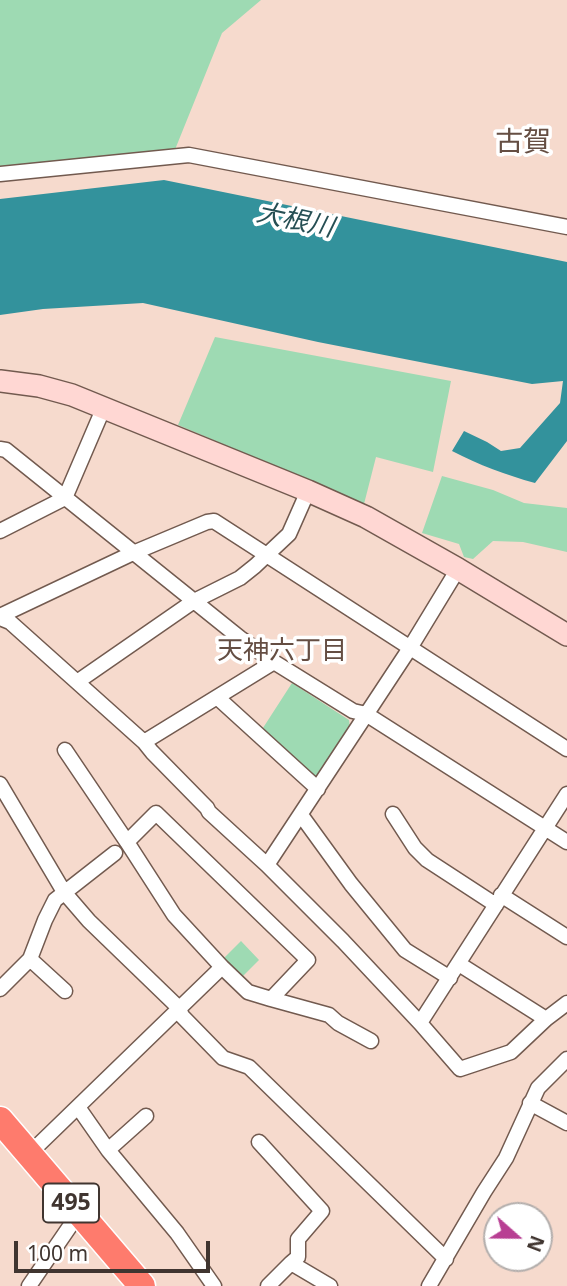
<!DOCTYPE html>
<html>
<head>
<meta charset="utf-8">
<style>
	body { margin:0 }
	#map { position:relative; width:567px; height:1286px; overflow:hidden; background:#f6dacd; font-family:"Noto Sans",sans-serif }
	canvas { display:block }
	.north { position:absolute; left:483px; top:1202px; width:70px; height:70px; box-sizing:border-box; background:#fff; border:2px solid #b3aeac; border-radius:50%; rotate:111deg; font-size:19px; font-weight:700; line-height:28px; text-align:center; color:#403530 }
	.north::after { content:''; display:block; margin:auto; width:24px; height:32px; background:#b83f93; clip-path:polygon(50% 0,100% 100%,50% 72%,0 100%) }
	.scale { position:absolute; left:14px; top:1241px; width:196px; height:32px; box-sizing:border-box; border:4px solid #403530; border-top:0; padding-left:9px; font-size:21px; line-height:24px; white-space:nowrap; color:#403530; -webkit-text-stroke:5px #fff; paint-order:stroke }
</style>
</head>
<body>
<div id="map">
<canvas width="567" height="1286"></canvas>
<div class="north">N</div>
<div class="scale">100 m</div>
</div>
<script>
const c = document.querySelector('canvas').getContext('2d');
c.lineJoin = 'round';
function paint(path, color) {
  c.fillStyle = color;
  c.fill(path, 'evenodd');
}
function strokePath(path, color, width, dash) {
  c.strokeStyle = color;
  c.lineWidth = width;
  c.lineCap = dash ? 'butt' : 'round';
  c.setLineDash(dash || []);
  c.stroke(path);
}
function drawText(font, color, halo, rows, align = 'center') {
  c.font = font + ' "Noto Sans","Noto Sans JP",sans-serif';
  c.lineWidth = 7;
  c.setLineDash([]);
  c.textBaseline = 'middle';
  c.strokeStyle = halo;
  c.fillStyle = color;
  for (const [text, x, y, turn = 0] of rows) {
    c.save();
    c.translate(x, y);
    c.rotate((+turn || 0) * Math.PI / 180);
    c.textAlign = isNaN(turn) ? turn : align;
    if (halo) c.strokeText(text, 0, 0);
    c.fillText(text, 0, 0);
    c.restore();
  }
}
paint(new Path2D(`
	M0,0H261L222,33L170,162L0,172Z
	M215,337L451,381L433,472L376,457L364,504L178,425Z
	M442,476L493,490L524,503L567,508V552L523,542L493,541L473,559L464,557L459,544L422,533Z
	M292,683L349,720L350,728L319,777H312L261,731Z
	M241,941L259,960L242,977L224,958Z`), '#9edab3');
paint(new Path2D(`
	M164,180L567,262V441L535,483C506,475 479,465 452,451L464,431L487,442L501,451L520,448L560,403L563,381L532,384L318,342L143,303L43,309L0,315V199Z`), '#33929c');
const street = new Path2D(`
	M0,174L189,155L567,227
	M0,449L6,450L240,638L274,662L353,711L366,714L567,842
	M0,531L65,498L104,407
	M458,569L410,648L267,865L343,941L420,1023L567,794
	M0,616L133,553L207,522L214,521L567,749
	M0,618L10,622L144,742L274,662
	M77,682L194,601L240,578L255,566L289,534L308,491
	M218,698L318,789
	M144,742L152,752L207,808L209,812L267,865
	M65,750L127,842
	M0,784L64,892L89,921L179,1008L182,1016L223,1058L249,1067L446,1259
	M156,813L308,960L271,999L248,992L222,967L174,915L127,842Z
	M393,814L415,848L427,860L496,905
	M301,815L351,884L405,950L450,978
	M501,895L567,937
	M30,959L65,991
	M459,964L546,1019L567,1003
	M0,989L30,959L45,920L55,900L115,853
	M271,999L329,1015L338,1023L371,1041
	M420,1023L460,1069L511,1052L546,1019
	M530,1103L567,1123
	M78,1107L108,1150L177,1233L214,1286
	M259,1142L322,1211L298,1239V1257L291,1263
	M108,1150L146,1116
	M29,1154L222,967
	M29,1286L79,1213
	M268,1286L291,1263L330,1286
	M429,1286L484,1192L506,1158L538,1088L567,1059`);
const secondary = new Path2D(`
	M0,381L39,386L72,395L308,491L366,517L458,569L567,635`);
const highway = new Path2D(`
	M0,1120L142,1286`);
strokePath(street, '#725a4f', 17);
strokePath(secondary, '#725a4f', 24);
strokePath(highway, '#fff', 29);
strokePath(street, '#fff', 14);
strokePath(secondary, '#ffd7d3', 21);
strokePath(highway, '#fe7b6d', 26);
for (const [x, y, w] of [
	[71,1203,56]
]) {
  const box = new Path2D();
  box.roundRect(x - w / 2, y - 19.5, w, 39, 5);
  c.fillStyle = '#fff';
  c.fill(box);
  strokePath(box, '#403530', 2);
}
drawText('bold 23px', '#403530', null, [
	["495",71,1203]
]);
drawText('italic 26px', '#264f54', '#fff', [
	["大根川",295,221,12]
]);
drawText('26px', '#654e43', '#fff', [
	["天神六丁目",282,652]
]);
drawText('28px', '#654e43', '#fff', [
	["古賀",523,143]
]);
</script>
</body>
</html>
